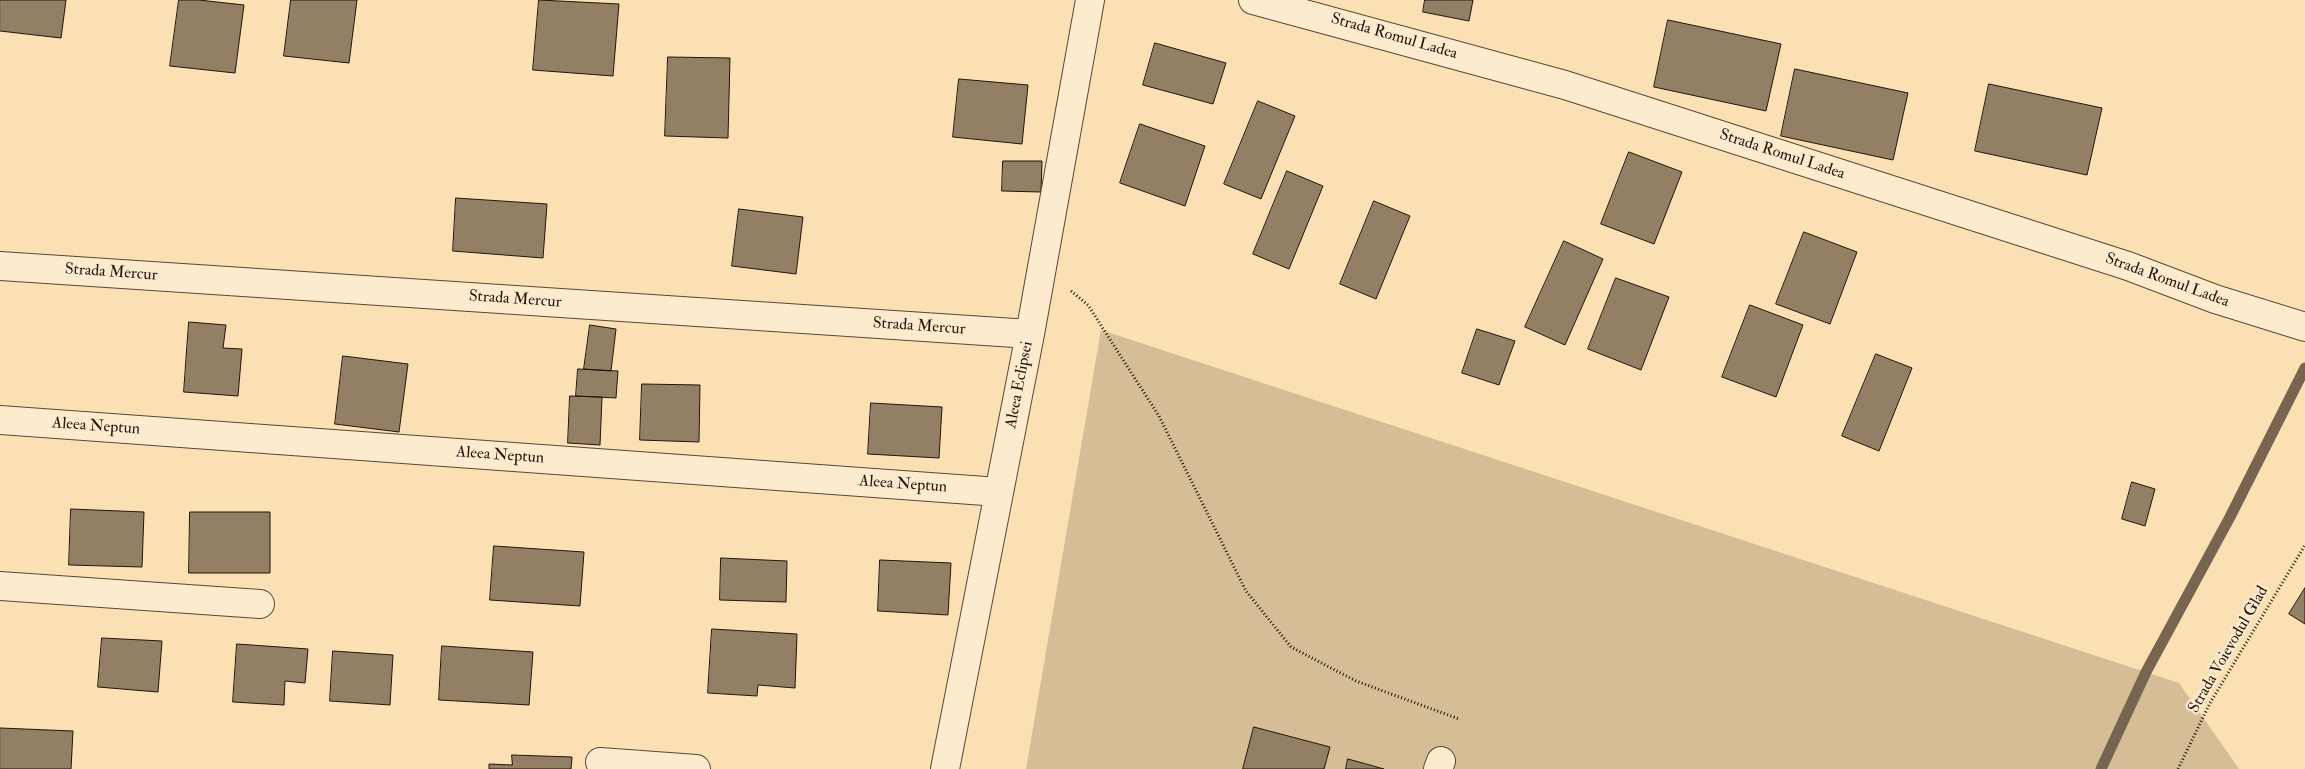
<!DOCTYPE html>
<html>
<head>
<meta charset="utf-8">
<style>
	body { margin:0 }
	canvas { display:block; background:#fae0b2 }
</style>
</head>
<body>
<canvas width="2305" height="769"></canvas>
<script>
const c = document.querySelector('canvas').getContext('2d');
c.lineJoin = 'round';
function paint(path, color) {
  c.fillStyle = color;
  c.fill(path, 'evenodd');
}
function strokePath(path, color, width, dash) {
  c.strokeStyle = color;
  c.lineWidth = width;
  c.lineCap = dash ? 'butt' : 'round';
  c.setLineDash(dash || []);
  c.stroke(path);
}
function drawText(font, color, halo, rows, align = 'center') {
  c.font = font + ' "IM FELL Double Pica",serif';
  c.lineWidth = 4.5;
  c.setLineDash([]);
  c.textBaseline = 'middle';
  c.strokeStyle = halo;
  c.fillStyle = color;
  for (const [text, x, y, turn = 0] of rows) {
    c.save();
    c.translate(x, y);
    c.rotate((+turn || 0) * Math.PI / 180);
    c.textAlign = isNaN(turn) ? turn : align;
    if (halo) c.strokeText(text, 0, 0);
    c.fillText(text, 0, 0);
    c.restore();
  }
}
paint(new Path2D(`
	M1101,330L2179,683L2239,769H1026Z`), '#d5bd96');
strokePath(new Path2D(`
	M2101,769L2146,672L2230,517L2305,368`), '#78654f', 11);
const building = new Path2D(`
	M0,0H66L61,38L0,31Z
	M179,0H199L244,5L235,73L170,66Z
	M291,0H357L349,63L284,56Z
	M539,0L619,4L613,76L533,70Z
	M1425,0H1473L1469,21L1423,12Z
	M1668,20L1781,44L1766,111L1654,87Z
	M1155,43L1226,63L1213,104L1143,85Z
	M668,57L730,58L728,138L665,136Z
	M1795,69L1908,93L1893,160L1781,136Z
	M959,79L1028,85L1022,144L953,137Z
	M1989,84L2102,108L2087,175L1975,151Z
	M1258,101L1295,116L1261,199L1224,184Z
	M1140,124L1205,146L1185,206L1120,183Z
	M1629,152L1682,172L1654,244L1601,224Z
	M1003,161H1042L1041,192L1002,191Z
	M1287,171L1323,186L1289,269L1253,254Z
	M456,198L547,204L543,258L453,251Z
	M1374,201L1410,216L1376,299L1340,284Z
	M739,209L803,217L796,274L732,266Z
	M1804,232L1857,252L1830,324L1776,304Z
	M1564,241L1603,259L1565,345L1525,327Z
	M1616,278L1669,297L1641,370L1588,349Z
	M1750,305L1803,325L1776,397L1722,377Z
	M189,322L226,325L223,348L242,349L238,396L184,392Z
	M590,325L616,329L611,371L584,369Z
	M1477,329L1515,341L1499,385L1462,373Z
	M1876,354L1912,368L1879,451L1842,436Z
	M343,356L408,364L399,432L335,424Z
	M578,369L618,371L616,398L576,396Z
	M642,384L700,385L699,442L640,440Z
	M570,396L602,397L600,445L568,443Z
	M871,403L942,407L939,458L868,454Z
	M2132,482L2155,489L2145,526L2122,519Z
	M71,509L144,512L142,567L69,565Z
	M190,512H270V573H189Z
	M494,546L584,552L580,606L490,600Z
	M721,558L787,561L786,602L720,600Z
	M880,560L951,563L948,615L878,611Z
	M2305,588V624L2289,614Z
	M712,629L797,634L795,688L758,685L757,696L708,693Z
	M102,638L162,641L158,692L98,687Z
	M237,644L308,649L305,683L285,681L284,705L233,702Z
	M442,646L533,652L529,705L439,700Z
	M333,651L393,655L390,705L330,701Z
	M1254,727L1330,747L1324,769H1243Z
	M0,728L73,731L71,769H0Z
	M512,755L572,757L571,769H489V764L512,765Z
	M1348,759L1384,769H1346Z`);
paint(building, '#937f63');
strokePath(building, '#23150e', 1);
const minor = new Path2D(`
	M1253,0L1565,85L2128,266L2215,299L2305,327
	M0,266L1030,334
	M0,420L999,492
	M0,586L260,604
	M600,762L696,769
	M945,769L1030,334L1090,0
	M1438,769L1441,761`);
strokePath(minor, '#594837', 30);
strokePath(new Path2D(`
	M1071,291L1088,305L1159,416L1246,591L1291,647L1356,681L1459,719
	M2178,769L2210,703L2305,545`), '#23150e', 3, [1, 2.5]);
strokePath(minor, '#fcebcd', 28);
drawText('16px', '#23150e', '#fcebcd', [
	["Strada Romul Ladea",1394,37,16],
	["Strada Romul Ladea",1782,155,18],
	["Strada Mercur",111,273,4],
	["Strada Romul Ladea",2167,281,20],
	["Strada Mercur",515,300,4],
	["Strada Mercur",919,327,4],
	["Aleea Eclipsei",1020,385,-79],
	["Aleea Neptun",96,427,4],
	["Aleea Neptun",500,456,4],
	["Aleea Neptun",903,485,4],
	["Strada Voievodul Glad",2229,650,-60]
]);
</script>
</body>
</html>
